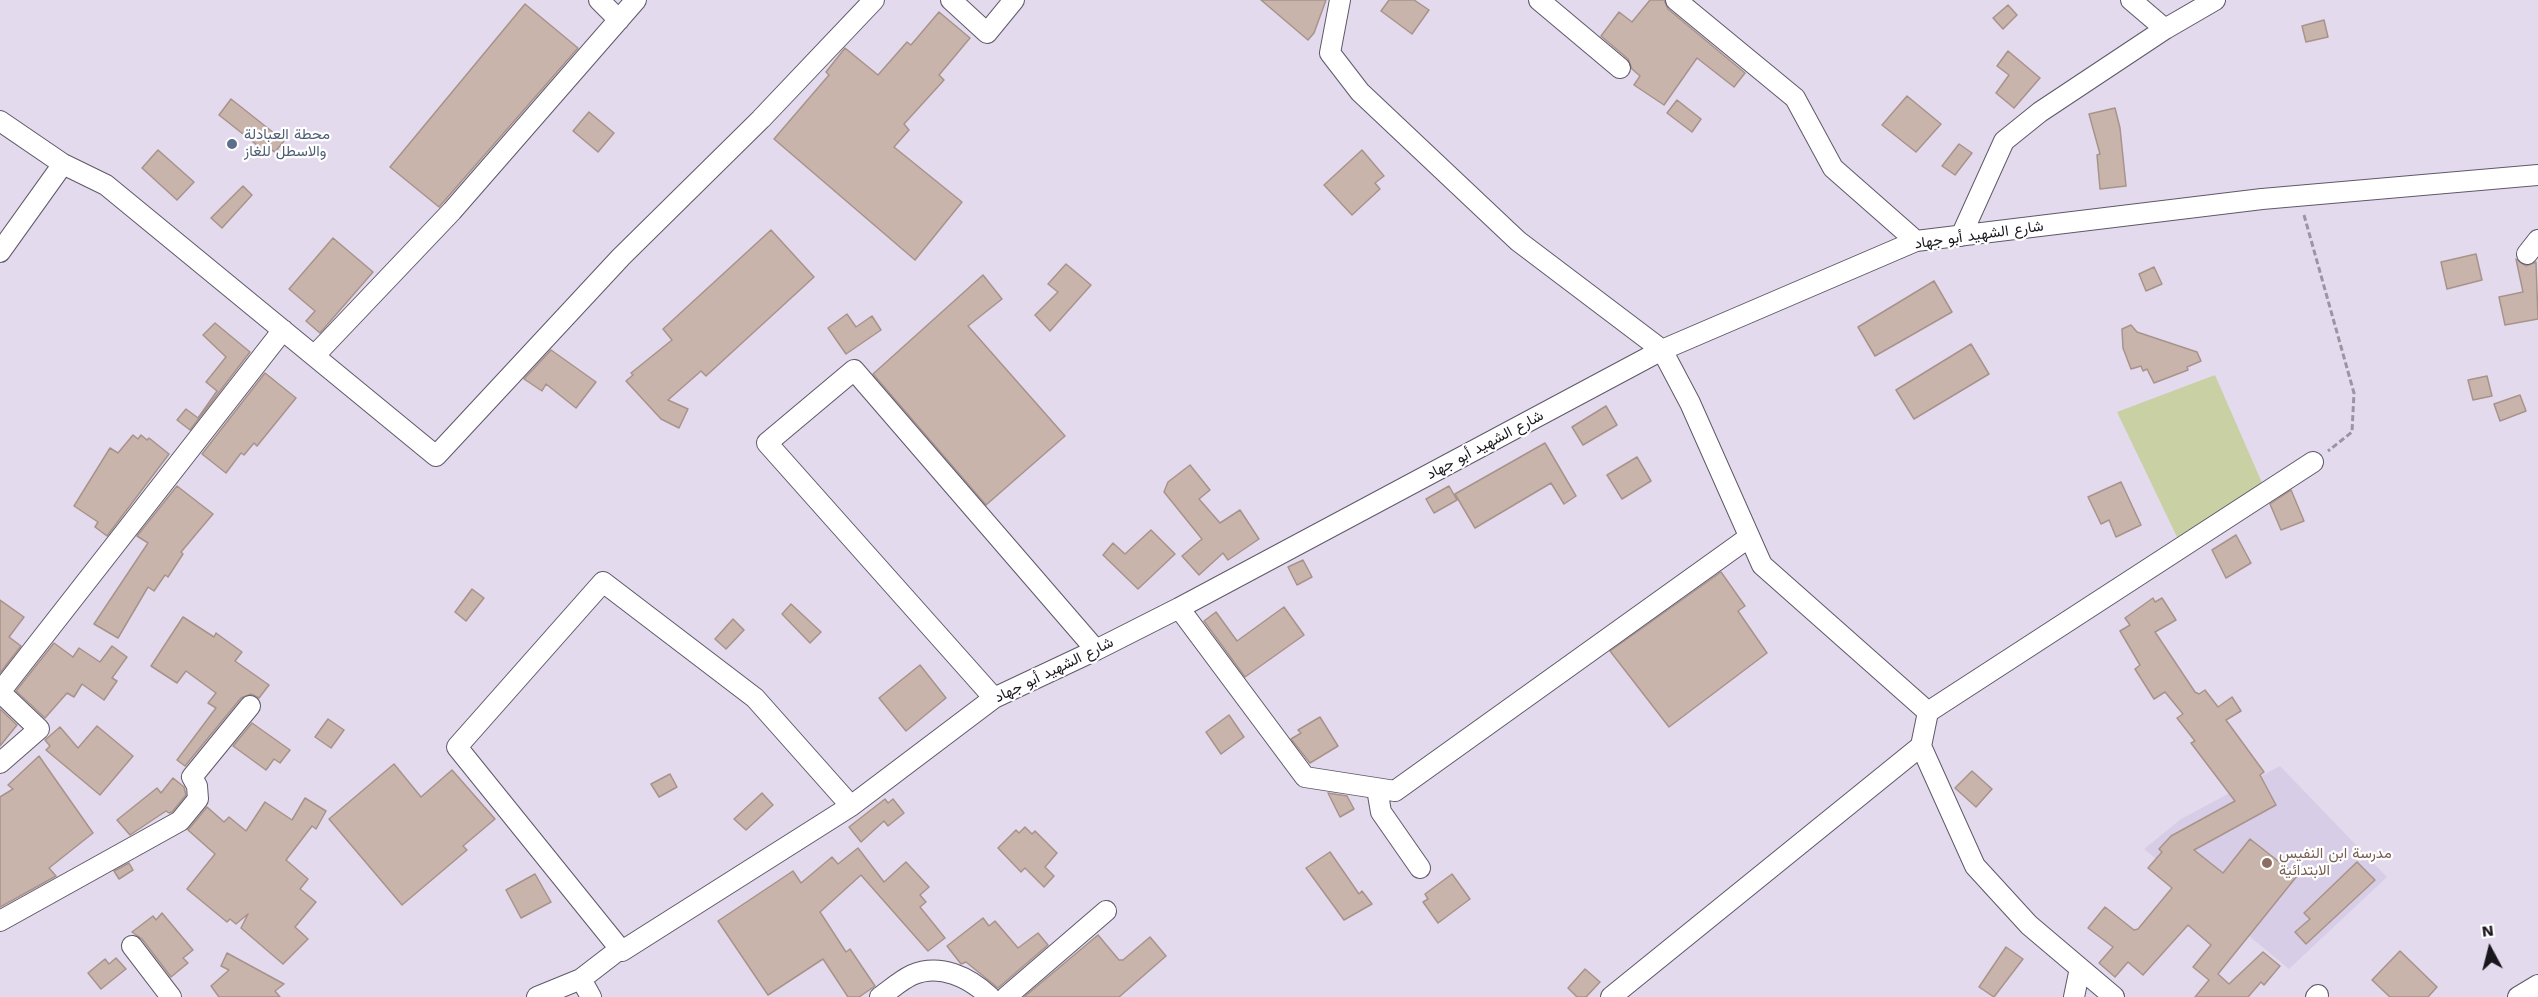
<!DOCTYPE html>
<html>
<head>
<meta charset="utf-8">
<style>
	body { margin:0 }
	#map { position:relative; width:2538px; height:997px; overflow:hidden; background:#e3dbed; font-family:"Work Sans",sans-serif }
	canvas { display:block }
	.north { position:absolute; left:2460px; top:919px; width:60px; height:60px; -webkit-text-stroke:4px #fff; paint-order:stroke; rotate:353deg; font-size:16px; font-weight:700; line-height:24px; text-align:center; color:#19161d }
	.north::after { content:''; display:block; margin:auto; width:21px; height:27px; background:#19161d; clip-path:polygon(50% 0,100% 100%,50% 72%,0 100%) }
</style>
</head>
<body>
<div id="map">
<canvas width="2538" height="997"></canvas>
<div class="north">N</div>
</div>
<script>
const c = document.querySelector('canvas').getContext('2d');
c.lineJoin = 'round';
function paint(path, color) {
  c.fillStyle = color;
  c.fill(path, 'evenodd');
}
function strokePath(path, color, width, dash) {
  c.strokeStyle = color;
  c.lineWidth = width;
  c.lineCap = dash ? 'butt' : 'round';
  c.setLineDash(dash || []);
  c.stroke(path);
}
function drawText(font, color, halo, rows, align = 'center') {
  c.font = font + ' "Work Sans",Vazirmatn,sans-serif';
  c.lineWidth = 4.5;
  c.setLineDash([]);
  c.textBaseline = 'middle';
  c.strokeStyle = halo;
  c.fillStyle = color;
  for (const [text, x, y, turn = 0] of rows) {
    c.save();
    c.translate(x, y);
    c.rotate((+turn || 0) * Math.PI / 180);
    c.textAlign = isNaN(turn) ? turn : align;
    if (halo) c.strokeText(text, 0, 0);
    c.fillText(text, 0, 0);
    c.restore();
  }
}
paint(new Path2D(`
	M2280,766L2387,877L2289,969L2144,849L2181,819Z`), '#d8cde6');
paint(new Path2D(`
	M2215,375L2263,485L2177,537L2117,412Z`), '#c8d0a4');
const building = new Path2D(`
	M1261,0H1326L1314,33L1308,40Z
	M1389,0H1414L1429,10L1412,34L1381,11Z
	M1650,0H1664L1668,9L1745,73L1734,87L1697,58L1664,105L1634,85L1640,76L1632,69L1628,59L1601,36L1619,12L1632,22Z
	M525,4L578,48L439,207L390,167Z
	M2008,5L2017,15L2003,29L1993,18Z
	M939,12L970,38L939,75L944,80L904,124L909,130L894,147L962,202L915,260L774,139L829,75L826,72L845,48L878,75L907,42L911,45Z
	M2324,20L2328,37L2306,42L2302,26Z
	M2008,51L2040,78L2014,108L1996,93L2009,75L1997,66Z
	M1907,96L1941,124L1916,152L1882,125Z
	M231,99L284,141L275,152L270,149L267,153L219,115Z
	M1677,100L1701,119L1692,132L1667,113Z
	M2115,108L2120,128L2126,186L2100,189L2097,155L2100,154L2089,114Z
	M589,112L614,133L598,152L573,131Z
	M1959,144L1972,153L1955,175L1942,166Z
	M158,150L194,182L177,200L142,168Z
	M1362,150L1384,176L1375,183L1380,189L1352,215L1324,185Z
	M243,186L252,195L222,228L211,218Z
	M771,230L814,277L706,376L701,371L668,400L688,409L679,428L661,419L626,381L633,375L631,373L672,340L663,329Z
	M333,238L373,272L320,333L306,321L315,311L289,289Z
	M2476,254L2482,280L2447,289L2441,262Z
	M2516,259L2526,266L2536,262L2538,319L2505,325L2499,297L2523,292Z
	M1066,264L1091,285L1050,331L1035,315L1058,292L1048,284Z
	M2154,267L2162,284L2146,291L2139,274Z
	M983,275L1002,299L968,326L1065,436L986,505L873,374Z
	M1934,281L1952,312L1875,356L1858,327Z
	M847,314L856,327L872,316L881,330L846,354L828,328Z
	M215,323L250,352L190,430L177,420L186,409L198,418L217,391L206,382L226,357L203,335Z
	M2131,325L2137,332L2197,352L2201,361L2187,367L2188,370L2154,383L2147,369L2143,371L2141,366L2131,369L2123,348L2122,329Z
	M1971,344L1989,374L1914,419L1896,390Z
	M551,350L596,382L576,408L546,384L542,391L524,379Z
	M265,373L296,398L257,446L254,443L244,455L241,453L226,473L202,454Z
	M2487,376L2492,396L2473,400L2468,380Z
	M2520,395L2526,411L2500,421L2494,404Z
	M1606,406L1617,425L1583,445L1572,427Z
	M133,435L138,439L141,435L147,440L149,438L169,454L107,536L95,527L98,522L74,506L110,448L118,453Z
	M1545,443L1576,496L1564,504L1551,483L1475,528L1455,494Z
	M1637,457L1651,481L1622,499L1607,475Z
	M1190,465L1210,490L1199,499L1220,523L1240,510L1259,539L1228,560L1223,553L1199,575L1182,556L1202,539L1164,492L1168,482Z
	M2121,482L2141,525L2116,537L2109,520L2101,524L2088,497Z
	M177,486L213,514L181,552L183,554L168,577L165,575L154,591L148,587L118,638L94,624L148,543L137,536Z
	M1449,486L1457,500L1434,513L1426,499Z
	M2291,490L2304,521L2281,530L2270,504Z
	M1151,530L1175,554L1138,589L1103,555L1113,543L1125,554Z
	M2236,535L2251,563L2226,578L2212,550Z
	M1303,560L1312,577L1297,585L1288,567Z
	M1721,572L1745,606L1738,611L1767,653L1669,727L1610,651Z
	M472,589L484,598L466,621L455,612Z
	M2153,598L2155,602L2162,598L2176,620L2155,632L2195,692L2199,694L2205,690L2218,707L2232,697L2241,711L2226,720L2264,772L2260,775L2276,805L2194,850L2223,873L2250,839L2297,876L2218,974L2229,984L2263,952L2280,966L2264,985L2261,982L2248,997H2195L2209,980L2193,967L2211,945L2188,925L2143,975L2128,962L2115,977L2099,963L2113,947L2088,928L2105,907L2134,930L2138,929L2172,888L2148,868L2162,852L2159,849L2171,836L2235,801L2191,743L2195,741L2177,718L2183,714L2165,692L2154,699L2135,669L2140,665L2120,631L2130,625L2125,618Z
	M0,600L24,617L9,637L21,646L0,673Z
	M791,604L821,632L810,643L782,614Z
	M1284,607L1304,635L1245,677L1204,621L1216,612L1237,641Z
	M183,617L214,637L216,633L242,652L235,661L269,685L259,698L251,694L241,698L185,766L177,760L216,708L208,703L216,693L186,671L177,683L151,666Z
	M733,619L744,630L726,649L715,639Z
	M54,643L73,657L79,648L100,662L112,646L127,657L112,678L117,681L104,700L82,684L74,697L67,693L45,718L16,691Z
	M920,665L946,698L906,731L879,698Z
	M0,709L17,725L0,746Z
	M1229,715L1244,737L1221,754L1206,732Z
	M1320,717L1338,746L1310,763L1291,739L1301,733L1298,730Z
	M328,719L344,730L331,748L315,737Z
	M252,723L290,750L280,763L274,759L266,770L233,746Z
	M97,726L133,756L100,795L46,750L50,746L45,740L60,727L78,748Z
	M39,756L93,833L49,868L56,876L0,907V797L13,789L8,785Z
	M394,764L421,797L452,770L495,819L463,846L467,850L402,905L329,819Z
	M1972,771L1992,789L1976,807L1955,788Z
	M670,774L677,787L659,797L651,784Z
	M173,778L184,787L186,795L172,812L169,813L166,811L130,835L117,820L157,788L161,793Z
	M762,793L773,805L746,830L734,819Z
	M1328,793L1347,796L1354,809L1340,817Z
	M305,798L326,811L316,829L312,826L286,860L308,879L300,889L316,902L295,927L308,939L283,964L241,928L248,914L236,924L230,919L227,922L187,889L215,854L188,830L207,807L224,822L229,817L246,831L265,802L292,820Z
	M885,799L888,803L893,799L904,813L888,826L884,821L861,842L849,827Z
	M1025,827L1032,834L1035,831L1057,853L1045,867L1054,876L1044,887L1025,868L1021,872L998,848L1016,830L1019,833Z
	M858,848L884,882L906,862L929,887L920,895L926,902L920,907L945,938L928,951L861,875L820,912L846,952L850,949L875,986L859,997H848L823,959L768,995L718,921L793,871L801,883L832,857L838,864Z
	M1330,852L1359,894L1362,891L1372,904L1344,920L1306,868Z
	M2357,862L2375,880L2306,944L2295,932L2310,919L2304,913Z
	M129,863L133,870L119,879L114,871Z
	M535,874L551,902L521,918L506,890Z
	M1452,874L1470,899L1438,923L1423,902L1428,899L1425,894Z
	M162,913L193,950L183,958L188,963L171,977L142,939L132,932L153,916L156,920Z
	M983,918L989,926L995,921L1018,948L1038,933L1048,945L998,988L966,962L961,964L947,946Z
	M1098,935L1119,960H1123L1150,937L1166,956L1119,997H1024Z
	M2006,947L2023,959L1994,997L1979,987Z
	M2400,951L2437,987L2428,997H2390L2372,980Z
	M227,953L284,984L275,991L280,997H219L211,986L229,970L221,966Z
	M116,958L126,969L101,989L88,973L105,959L109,964Z
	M1585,969L1600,982L1586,997H1577L1568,988Z`);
paint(building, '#c9b4ac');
strokePath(building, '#a7938b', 1.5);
const minor = new Path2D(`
	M599,0L619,20
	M951,0L987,33L1014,0
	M1340,0L1330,53L1360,92L1518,241L1662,350L1690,403L1762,565L1928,712
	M1539,0L1620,68
	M1676,0L1795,98L1833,168L1916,241
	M2131,0L2165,29
	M0,121L63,164L106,185L436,456L621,257L761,119L874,0
	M1961,236L2004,141L2040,112L2165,29L2215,0
	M0,252L63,164
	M2527,254L2538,240
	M316,354L452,211L636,0
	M1179,608L1305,777L1395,791L1748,538
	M0,692L283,330
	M0,692L39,729L0,763
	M994,698L767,443L854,370L1096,650
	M1928,712L2313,462
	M1928,712L1921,746L1975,866L2029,925L2114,997
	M1377,789L1381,812L1420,868
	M0,921L180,821L198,799L197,786L192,777L250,706
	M132,946L171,997
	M620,949L457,747L603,582L755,698L851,806
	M581,979L591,997
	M537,997L581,979L620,949L622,951L851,806L994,698L1096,650L1179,608L1662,350L1916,241L2262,199L2538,175
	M880,997C890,990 901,980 912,975C940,963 969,977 990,997
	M1006,997L1106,911
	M1611,997L1921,746
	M2074,997L2080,968
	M2316,997L2318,995
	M2518,997L2538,985`);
strokePath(minor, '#5f5868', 22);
strokePath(new Path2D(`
	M2304,215L2354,393L2352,432L2328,451`), '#9b95a3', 3, [6, 3]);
strokePath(minor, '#fff', 20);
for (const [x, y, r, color] of [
	[232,144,6,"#5c6f8a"],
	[2267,863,6,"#8d6e63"]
]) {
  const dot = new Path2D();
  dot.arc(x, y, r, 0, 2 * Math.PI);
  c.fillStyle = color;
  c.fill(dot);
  strokePath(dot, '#fff', 2);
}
drawText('15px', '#4e5e75', '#fff', [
	["محطة العبادلة",244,135],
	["والاسطل للغاز",244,152]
], 'left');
drawText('15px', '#19161d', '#fff', [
	["شارع الشهيد أبو جهاد",1979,235,-8],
	["شارع الشهيد أبو جهاد",1485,445,-28],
	["شارع الشهيد أبو جهاد",1054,670,-26]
]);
drawText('15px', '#785e54', '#fff', [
	["مدرسة ابن النفيس",2279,854],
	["الابتدائية",2279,871]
], 'left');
</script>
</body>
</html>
